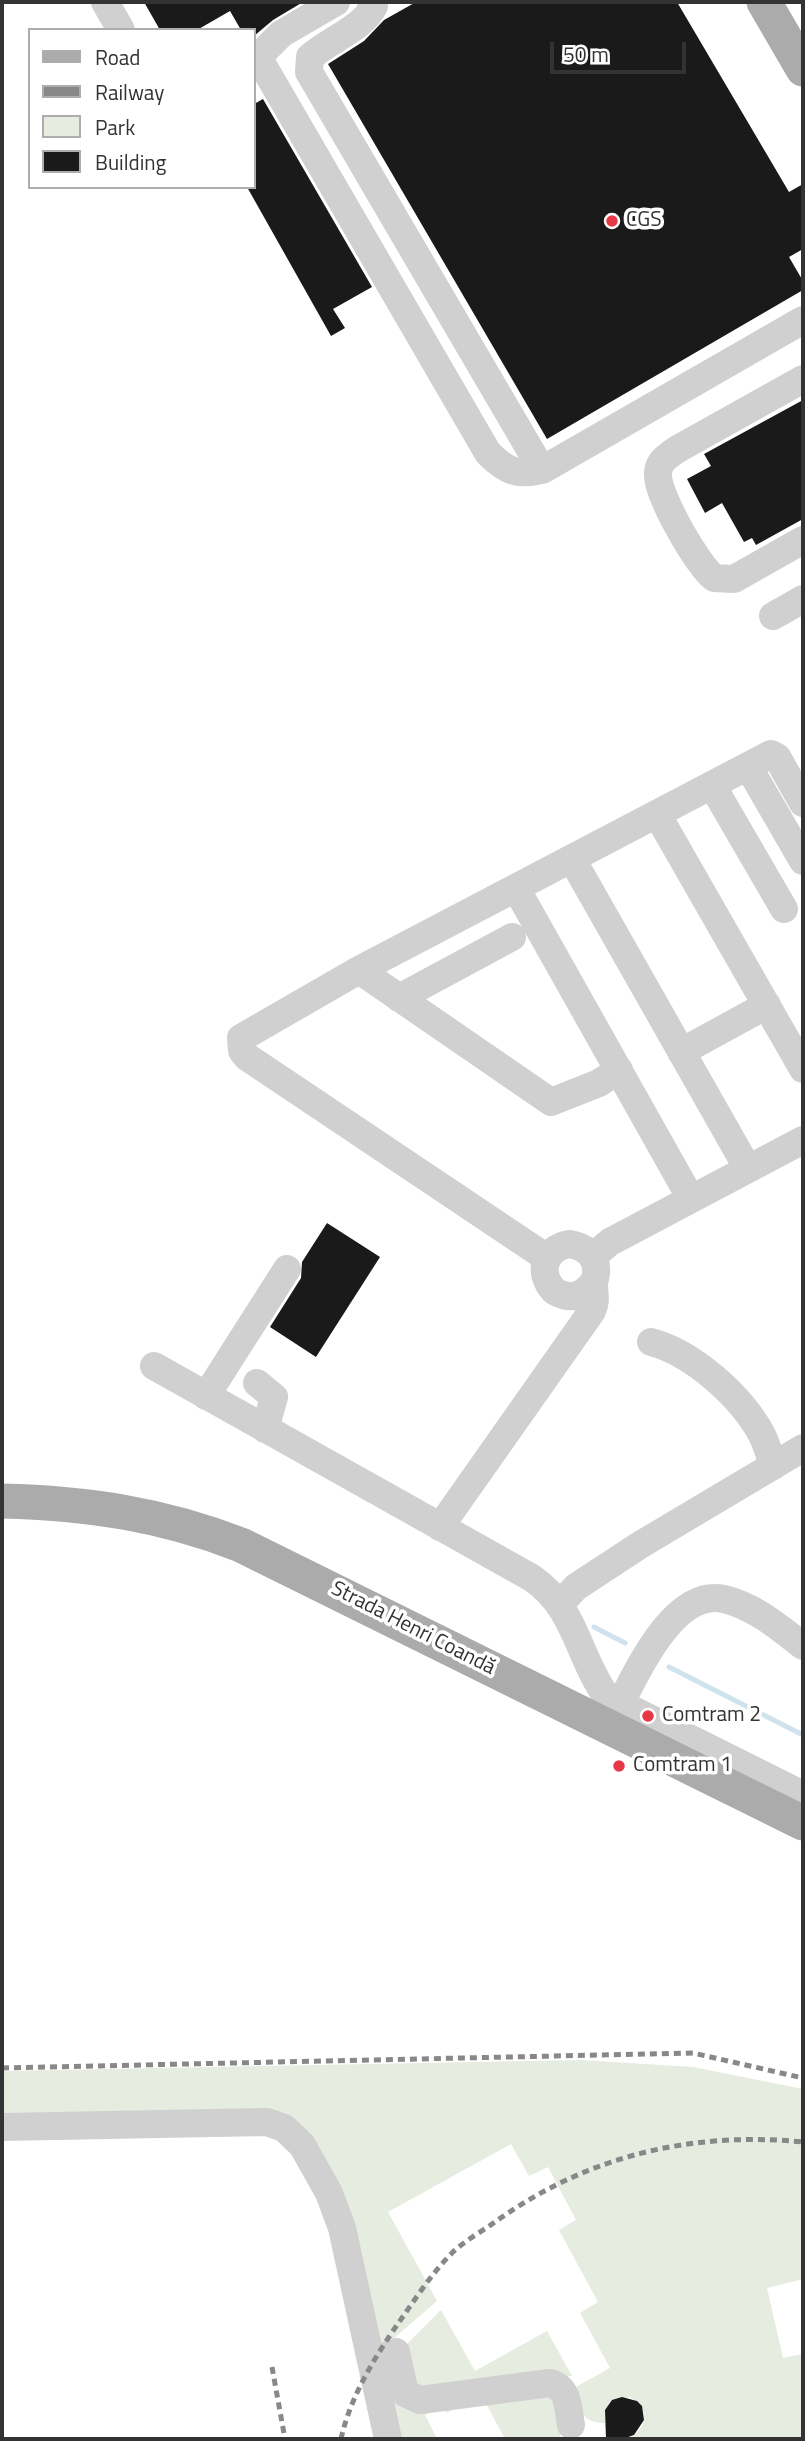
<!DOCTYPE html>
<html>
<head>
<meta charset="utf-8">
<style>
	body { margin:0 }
	#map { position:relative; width:805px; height:2441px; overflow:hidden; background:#fff; font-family:"Titillium Web",sans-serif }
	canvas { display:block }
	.frame { position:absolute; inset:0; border:4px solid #333; pointer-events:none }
	.legend { position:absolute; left:28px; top:28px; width:228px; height:161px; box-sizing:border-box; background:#fff; border:2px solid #adadad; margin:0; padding:9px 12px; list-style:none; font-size:21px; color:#333 }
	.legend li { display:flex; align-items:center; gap:14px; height:35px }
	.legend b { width:35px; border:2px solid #adadad }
	.scale { position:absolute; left:550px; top:42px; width:136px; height:32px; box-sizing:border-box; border:4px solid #333; border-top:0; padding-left:9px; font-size:21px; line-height:24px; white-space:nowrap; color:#333; -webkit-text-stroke:5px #fff; paint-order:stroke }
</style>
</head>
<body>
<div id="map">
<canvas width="805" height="2441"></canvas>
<div class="frame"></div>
<ul class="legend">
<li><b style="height:9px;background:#ababab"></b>Road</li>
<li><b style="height:9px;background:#888"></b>Railway</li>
<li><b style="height:19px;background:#e6ecdf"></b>Park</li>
<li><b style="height:19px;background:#1a1a1a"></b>Building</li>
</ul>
<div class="scale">50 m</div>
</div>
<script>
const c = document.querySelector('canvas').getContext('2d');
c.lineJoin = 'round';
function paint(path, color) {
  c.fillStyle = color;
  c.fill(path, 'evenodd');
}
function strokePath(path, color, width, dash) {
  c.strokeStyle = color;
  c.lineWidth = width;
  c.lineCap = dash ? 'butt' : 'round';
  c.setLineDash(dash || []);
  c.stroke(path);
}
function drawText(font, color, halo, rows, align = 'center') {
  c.font = font + ' "Titillium Web",sans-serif';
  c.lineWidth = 7;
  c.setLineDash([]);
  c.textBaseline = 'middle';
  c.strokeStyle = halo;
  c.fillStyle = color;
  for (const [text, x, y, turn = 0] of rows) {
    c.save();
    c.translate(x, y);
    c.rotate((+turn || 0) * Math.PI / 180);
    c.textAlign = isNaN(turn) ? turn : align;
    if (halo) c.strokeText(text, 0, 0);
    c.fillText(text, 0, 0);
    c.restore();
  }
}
paint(new Path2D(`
	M581,2060L693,2067L803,2089V2279L767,2288L783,2358L803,2354V2439H635L634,2435C650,2423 646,2406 630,2397L612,2401L605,2410V2423C580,2423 579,2408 576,2387L610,2368L580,2313L598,2302L559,2230L576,2220L548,2167L529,2176L511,2144L388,2212L437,2301L378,2352L291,2122L2,2117V2071Z
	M441,2310L475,2371L547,2331L572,2376L419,2394L405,2346Z
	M389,2360H393L404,2408L543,2390L553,2399L561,2439H505L483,2398L464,2408L462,2405L446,2413L442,2406L425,2415L437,2439H398L382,2366Z`), '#e6ecdf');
strokePath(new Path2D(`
	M594,1627L625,1643
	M669,1667L803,1735`), '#cfe2ee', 5);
paint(new Path2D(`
	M144,2H303L273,20L254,36V30H241L230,11L197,30H160Z
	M416,2H677L789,192L803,184V249L789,257L803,281V290L547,439L328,64L364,41L384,20Z
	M263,99L372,287L333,309L345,328L331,336L247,187H254V104Z
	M803,400V519L756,545L752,538L744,542L722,503L705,513L687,479L711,466L704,454Z
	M327,1223L380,1257L316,1357L270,1327L301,1278L302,1262Z
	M622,2397L637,2401L642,2406L644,2420L634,2435L623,2439H606L605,2410L612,2400Z`), '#1a1a1a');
strokePath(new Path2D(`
	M105,2L121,30
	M371,2L374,6C362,29 329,40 310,57L309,72L542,470
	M258,57L488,453C506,471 517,476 542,470L803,320
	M254,61L281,34L336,2
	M803,379L676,450C666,457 657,463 658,476C659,498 697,564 714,578L734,579L803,540
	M773,616L803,599
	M748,766L803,861
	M712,785L784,909
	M657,814L803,1069
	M572,859L748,1169
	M516,888L691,1199
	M359,970L551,1102L599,1083L619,1070
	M399,998L512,937
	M681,1052L767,1005
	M592,1257L610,1242L803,1140
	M547,1258L247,1057L242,1051L241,1038L359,970L771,754L777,757L803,803
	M651,1342C693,1353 742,1397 762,1435C767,1445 770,1456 773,1466
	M154,1366L532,1578C577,1609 577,1656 607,1697L803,1795
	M257,1383L274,1397L265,1429
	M206,1396L287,1269
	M440,1527L592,1311C597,1300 594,1295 594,1284C594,1281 596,1276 596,1273C598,1256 584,1246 569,1244C544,1249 537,1272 554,1291C570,1300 582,1297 593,1283
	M561,1603L576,1587L640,1545L803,1448
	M611,1722C632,1684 670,1587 724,1599C754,1606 780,1628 803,1646
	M2,2127L267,2122L284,2128L302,2145L329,2193L342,2228L388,2439
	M373,2366L380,2358L396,2352L405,2393L420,2400L550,2383C569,2388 568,2408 571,2425`), '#d0d0d0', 28);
strokePath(new Path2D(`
	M764,2L803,69
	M2,1501C86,1503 162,1514 241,1545L803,1823`), '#ababab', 35);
strokePath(new Path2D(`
	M2,2068L693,2053L803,2078
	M272,2367L285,2439
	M341,2439C350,2398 373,2360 397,2325C414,2301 431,2274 452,2253C464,2241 481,2232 495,2222C587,2156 691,2131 803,2142`), '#888', 5, [7, 5]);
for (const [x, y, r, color] of [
	[612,221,7,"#e63946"],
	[648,1716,7,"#e63946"],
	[619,1766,7,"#e63946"]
]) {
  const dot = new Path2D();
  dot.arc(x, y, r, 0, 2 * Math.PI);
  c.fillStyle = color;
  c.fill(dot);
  strokePath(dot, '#fff', 2.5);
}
drawText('21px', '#333', '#fff', [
	["CGS",626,221],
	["Comtram 2",662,1716],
	["Comtram 1",633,1766]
], 'left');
drawText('21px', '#333', '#fff', [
	["Strada Henri Coandă",413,1629,27]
]);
</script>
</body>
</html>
